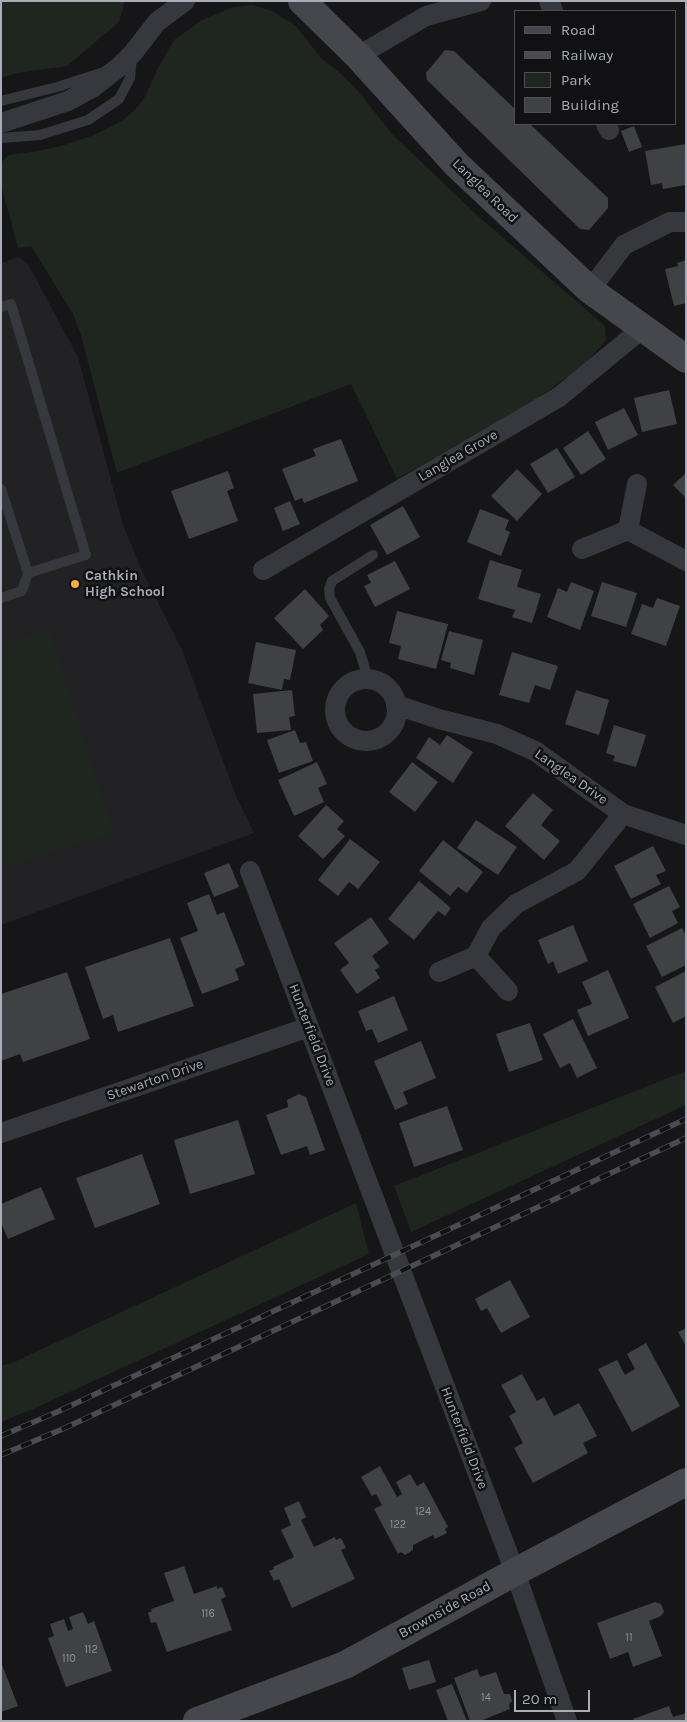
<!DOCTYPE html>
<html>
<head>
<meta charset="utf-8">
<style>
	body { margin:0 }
	#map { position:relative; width:687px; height:1722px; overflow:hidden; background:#161618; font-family:Karla,sans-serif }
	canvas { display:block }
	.frame { position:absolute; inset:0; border:2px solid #a8adb8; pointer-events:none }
	.legend { position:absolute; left:514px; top:10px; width:162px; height:115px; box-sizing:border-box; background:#111113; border:1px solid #4d4f55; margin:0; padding:6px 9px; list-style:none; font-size:15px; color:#a8adb8 }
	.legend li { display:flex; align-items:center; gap:10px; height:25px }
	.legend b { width:25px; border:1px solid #4d4f55 }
	.scale { position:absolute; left:514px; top:1690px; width:76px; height:22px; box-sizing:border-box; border:2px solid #a8adb8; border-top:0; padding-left:6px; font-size:15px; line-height:18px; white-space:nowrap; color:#a8adb8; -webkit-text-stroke:4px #111113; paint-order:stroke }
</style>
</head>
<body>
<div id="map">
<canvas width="687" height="1722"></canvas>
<div class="frame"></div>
<ul class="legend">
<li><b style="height:6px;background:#45474d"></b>Road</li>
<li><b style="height:6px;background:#4a4c52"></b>Railway</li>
<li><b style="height:14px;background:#1e261f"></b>Park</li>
<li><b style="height:14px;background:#404145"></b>Building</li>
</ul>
<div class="scale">20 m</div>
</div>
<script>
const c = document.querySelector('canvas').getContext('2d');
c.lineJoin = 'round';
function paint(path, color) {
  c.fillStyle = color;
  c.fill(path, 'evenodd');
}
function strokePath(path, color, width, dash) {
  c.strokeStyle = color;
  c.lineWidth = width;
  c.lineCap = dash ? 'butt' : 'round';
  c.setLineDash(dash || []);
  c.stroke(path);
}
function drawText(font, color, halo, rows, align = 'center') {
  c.font = font + ' Karla,sans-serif';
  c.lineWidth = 5;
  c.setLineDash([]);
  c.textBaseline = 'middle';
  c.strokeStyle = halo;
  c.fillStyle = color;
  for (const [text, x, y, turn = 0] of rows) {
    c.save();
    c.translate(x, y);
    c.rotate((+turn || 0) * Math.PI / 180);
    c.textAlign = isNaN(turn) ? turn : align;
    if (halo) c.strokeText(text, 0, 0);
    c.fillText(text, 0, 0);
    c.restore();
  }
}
paint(new Path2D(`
	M19,257L28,264L78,357L123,525L142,571L182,650L236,796L254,833L1,925V263Z`), '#222225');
paint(new Path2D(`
	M1,1H125L119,22L67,66L17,73L1,78Z
	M252,5L270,10L295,25L322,59L340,73L357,90L393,135L478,216L605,326L606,340L585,364L538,398L397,479L351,384L117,473L81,335L73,314L31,246L18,248L1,185V163L8,155L32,152L61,146L94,135L123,120L135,110L145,97L158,68L174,40L202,20L233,7Z
	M49,629L114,833L1,869V644Z
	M686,1071V1105L411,1232L394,1186Z
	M356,1203L369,1254L33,1409L1,1422V1366L14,1362Z`), '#1e261f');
paint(new Path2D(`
	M445,50L454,51L516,110V124H530L608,198V208L589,230L580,229L427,80L426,73Z
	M634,126L642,147L629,152L621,131Z
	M686,144V185L663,189L662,183L651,185L645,151Z
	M686,260V303L674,306L665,269L678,266L677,263Z
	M669,390L677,424L642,432L634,398Z
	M624,408L638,435L608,450L595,422Z
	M588,431L606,459L581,475L563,448Z
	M341,439L358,481L304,503L302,498L295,501L282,469L316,456L313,449Z
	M557,448L575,477L548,493L530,464Z
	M517,469L542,494L517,521L491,496Z
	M228,471L234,488L227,491L238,521L189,539L171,491Z
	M686,473V498L673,485Z
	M290,501L300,524L283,531L274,508Z
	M403,506L420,537L387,555L370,525Z
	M480,509L509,520L505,530L510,532L501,556L467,542Z
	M490,560L522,570L517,587L541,594L532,623L512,617L515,610L478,599Z
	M395,561L410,589L375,607L364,586L371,583L367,575Z
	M571,582L594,591L580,630L547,617L558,588L567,592Z
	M602,582L637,593L626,627L591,616Z
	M305,589L329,616L320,625L323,630L303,649L274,618Z
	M657,598L680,606L666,646L631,634L642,604L653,608Z
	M397,611L448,624L436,669L398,659L401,646L389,643Z
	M449,631L483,640L474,675L450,668L451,663L441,660Z
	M256,642L296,650L290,680L284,679L282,690L248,683Z
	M512,652L558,666L550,690L535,685L529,703L499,695Z
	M292,690L295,716L289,717L291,730L257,733L253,694Z
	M576,690L609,700L599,735L565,724Z
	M614,725L646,735L636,767L613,761L615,756L606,753Z
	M295,730L300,743L306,742L313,761L279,773L267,740Z
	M447,735L473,752L453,783L416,758L429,737L440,745Z
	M317,762L327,784L318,788L324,802L294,816L278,780Z
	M412,762L438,782L415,812L389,792Z
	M533,793L553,810L541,825L560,841L544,860L505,826Z
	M326,805L344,821L337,829L345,836L323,859L298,836Z
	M476,820L517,847L498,875L457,848Z
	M350,839L380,862L358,889L349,882L338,896L318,880Z
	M443,840L483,872L467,893L458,887L450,896L419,871Z
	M653,846L666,871L656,875L661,884L631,899L614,866Z
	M229,863L239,887L214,897L204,873Z
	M419,881L451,908L445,916L438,911L414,940L388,919Z
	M669,886L680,907L672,911L678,923L650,938L633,904Z
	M209,894L217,915L224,912L245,965L235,969L239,980L202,994L180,938L198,931L187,903Z
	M371,917L389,943L372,956L380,967L375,970L380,978L357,994L340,970L349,963L334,943Z
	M573,925L588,961L558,974L553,961L548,964L538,940Z
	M682,928L686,935V965L662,977L646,946Z
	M170,938L194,1006L118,1032L113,1015L103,1019L85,967Z
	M608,970L629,1018L588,1036L577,1010L592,1004L582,982Z
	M686,971V1016L673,1023L655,987Z
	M67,972L90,1039L23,1062L20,1054L1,1061V994Z
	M394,996L408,1030L378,1043L372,1029L366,1031L358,1011Z
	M573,1019L597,1068L577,1078L570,1063L560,1068L543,1034Z
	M530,1023L543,1060L509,1072L496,1034Z
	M421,1041L436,1078L403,1092L408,1104L395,1110L374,1061Z
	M299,1094L306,1097L325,1150L310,1155L307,1146L281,1155L266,1115L288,1107L287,1100Z
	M447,1106L463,1150L414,1167L399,1123Z
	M238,1120L255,1174L190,1194L174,1140Z
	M142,1154L160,1204L95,1228L76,1178Z
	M41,1187L55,1219L8,1239L1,1223V1204Z
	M510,1280L530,1317L501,1333L487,1308L481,1311L475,1299Z
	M686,1328V1346L678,1332Z
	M646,1343L680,1406L632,1432L598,1369L617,1360L625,1375L635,1369L627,1354Z
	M522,1374L537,1401L544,1397L554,1416L579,1403L597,1436L583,1443L588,1453L533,1483L514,1448L523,1443L509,1416L516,1412L501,1385Z
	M380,1466L397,1497L402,1494L396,1482L410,1474L417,1486L424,1482L448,1527L445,1529L447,1533L435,1539L433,1535L413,1545V1550L405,1555L401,1552L398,1554L374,1509L382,1505L376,1494L372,1496L361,1477Z
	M299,1501L306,1517L301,1520L314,1547L335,1537L336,1540L341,1538L346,1548L341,1550L355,1579L292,1608L279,1579L274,1581L269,1571L274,1569L273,1567L294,1557L281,1530L291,1525L284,1508Z
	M184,1566L194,1594L217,1586V1589L222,1587L226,1597L221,1599L232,1630L167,1652L156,1622L151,1623L148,1613L152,1611L151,1609L174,1601L164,1573Z
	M655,1602L661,1604L664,1612L661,1616L649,1621L662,1656L633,1667L628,1652L610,1659L597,1623Z
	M83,1612L88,1624L94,1621L112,1671L66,1687L48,1638L54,1636L50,1624L64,1619L68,1631L73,1629L69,1617Z
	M429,1660L436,1682L409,1690L402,1668Z
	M1,1662L18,1706L1,1712Z
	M477,1669L480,1677L496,1672L504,1694H510L512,1701L509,1705L510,1709L480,1721H470L454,1678Z
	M452,1684L467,1721H448L436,1690Z
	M669,1706L673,1717L686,1713V1721H634L633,1719Z`), '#404145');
strokePath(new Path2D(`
	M1,101L57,87L104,72
	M1,138L40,135L88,120L119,99L130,78L132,57
	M1,307L11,304L86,555L28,573L1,489
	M1,598L22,591L28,573
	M368,679L360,652L330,598L329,589L332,581L373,555`), '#37383d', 10);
strokePath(new Path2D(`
	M549,1L553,11
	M358,56L426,16L481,1
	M1,123L68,101L92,88L119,67L133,53L157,22L185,1
	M606,124L609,130
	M590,290L624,245L670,222H686
	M637,484L628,530L686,561
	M582,549L628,530
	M263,570L559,397L643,328
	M335 710a31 31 0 1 1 62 0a31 31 0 1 1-62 0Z
	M396,705L439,719L497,734L535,751L623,814L686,835
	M250,871L515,1572L567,1721
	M476,956L491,928L516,904L577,871L623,814
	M439,972L476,956L508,991
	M1,1133L309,1027`), '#37383d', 20);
strokePath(new Path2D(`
	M302,1L358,56L457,165L590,290L686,359
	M197,1721L345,1665L515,1572L686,1482`), '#45474d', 28);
const rail = new Path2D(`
	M1,1436L57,1412L686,1119
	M1,1455L65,1428L686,1138`);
strokePath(rail, '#4a4c52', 5.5);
strokePath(rail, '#111113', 4, [11]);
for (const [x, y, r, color] of [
	[75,584,5,"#f2b134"]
]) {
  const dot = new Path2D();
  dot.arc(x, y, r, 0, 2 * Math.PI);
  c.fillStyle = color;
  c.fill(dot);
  strokePath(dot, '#111113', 2);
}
drawText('11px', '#8e929b', null, [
	["124",423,1512],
	["122",398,1525],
	["116",208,1614],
	["11",629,1638],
	["112",91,1650],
	["110",69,1659],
	["14",486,1698]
]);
drawText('14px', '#a8adb8', '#111113', [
	["Langlea Road",485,191,44],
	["Langlea Grove",458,456,-30],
	["Langlea Drive",571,777,35],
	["Hunterfield Drive",312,1035,69],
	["Stewarton Drive",155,1080,-19],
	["Hunterfield Drive",464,1438,69],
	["Brownside Road",445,1610,-29]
]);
drawText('bold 14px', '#a8adb8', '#111113', [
	["Cathkin",85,576],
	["High School",85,592]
], 'left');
</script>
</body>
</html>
